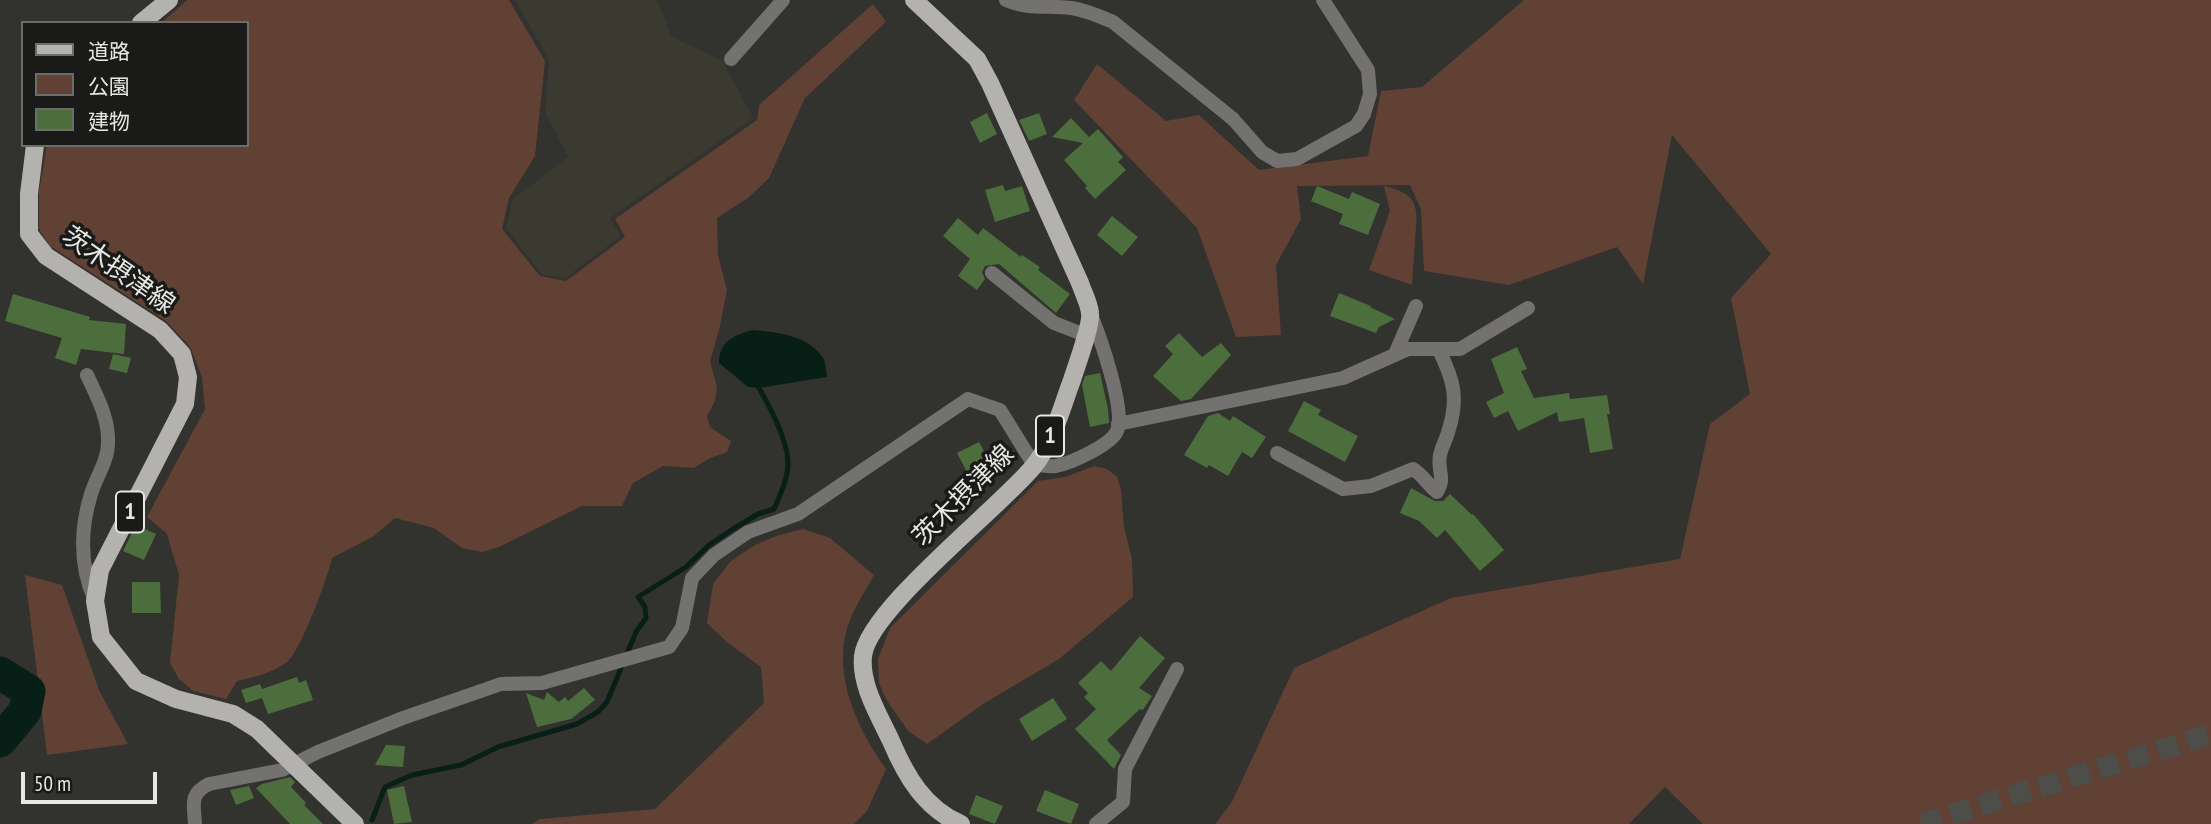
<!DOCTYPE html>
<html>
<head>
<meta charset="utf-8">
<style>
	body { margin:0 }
	#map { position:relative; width:2211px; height:824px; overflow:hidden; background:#32322f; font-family:"PT Sans Narrow","Noto Sans JP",sans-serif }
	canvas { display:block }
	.legend { position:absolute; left:21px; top:21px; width:228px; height:126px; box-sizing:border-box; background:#1a1a18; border:2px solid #6c6c6a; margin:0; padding:9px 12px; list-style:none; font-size:21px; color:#e7e7e5 }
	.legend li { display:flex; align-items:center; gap:14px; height:35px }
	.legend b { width:35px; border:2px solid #6c6c6a }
	.scale { position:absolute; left:21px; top:772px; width:136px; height:32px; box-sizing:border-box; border:4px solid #e7e7e5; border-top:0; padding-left:9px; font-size:21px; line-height:24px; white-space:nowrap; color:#e7e7e5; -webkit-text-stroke:5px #1a1a18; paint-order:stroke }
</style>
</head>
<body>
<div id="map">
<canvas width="2211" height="824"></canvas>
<ul class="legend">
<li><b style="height:9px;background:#b4b2af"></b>道路</li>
<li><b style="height:19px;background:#614133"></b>公園</li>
<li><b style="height:19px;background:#4c6e3d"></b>建物</li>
</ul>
<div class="scale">50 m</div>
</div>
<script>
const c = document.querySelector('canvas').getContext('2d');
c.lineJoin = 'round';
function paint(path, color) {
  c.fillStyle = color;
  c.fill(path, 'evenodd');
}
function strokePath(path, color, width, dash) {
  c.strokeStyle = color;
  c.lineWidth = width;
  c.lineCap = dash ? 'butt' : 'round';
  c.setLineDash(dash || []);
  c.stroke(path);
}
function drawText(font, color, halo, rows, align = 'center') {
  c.font = font + ' "PT Sans Narrow","Noto Sans JP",sans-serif';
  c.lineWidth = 7;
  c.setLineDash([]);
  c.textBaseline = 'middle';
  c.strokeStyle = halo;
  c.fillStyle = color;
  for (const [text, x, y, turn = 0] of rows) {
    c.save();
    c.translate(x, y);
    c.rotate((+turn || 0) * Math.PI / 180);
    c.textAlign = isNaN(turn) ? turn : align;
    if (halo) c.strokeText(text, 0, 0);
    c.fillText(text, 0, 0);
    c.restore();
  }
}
paint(new Path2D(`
	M515,0H657L672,37L723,61L753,118L610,218L621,236L565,278L542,275L506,228L512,200L568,157L545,112L549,60Z`), '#3a3a31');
paint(new Path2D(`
	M187,0H509L545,61L535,156L509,198L502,229L540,276L566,281L625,237L615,219L757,120L759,105L873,4L886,22L805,98L769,178L748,198L717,218L718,255L727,290L719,330L710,362L717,386L715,401L707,416L710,427L731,441L727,452L710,458L694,468L663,466L633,483L622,506H582L499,547L482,552L462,548L434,528L395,518L374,536L332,558C328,577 300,653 287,662C273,673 254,677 237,681L226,699L193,691L179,679L170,663L179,575L167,534L147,517L205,409L202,377L190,347L166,321L50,246L39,229V191L47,145H247V23H161Z
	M1524,0H2211V824H1703L1665,787L1629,824H1215L1232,802L1294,668L1451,598L1680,559L1710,424L1750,394L1731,298L1771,254L1672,135L1643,284L1617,247L1509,285L1424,271L1421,209L1410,185L1297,186L1301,219L1276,265L1281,335L1236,337L1197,228L1074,100L1097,64L1166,121L1199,115L1259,170L1368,156L1381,91L1422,87Z
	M1384,186C1420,194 1418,208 1415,240C1414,255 1413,270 1412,285L1369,270L1390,211Z
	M1094,466L1107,469L1117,477L1121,490L1124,527L1132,559L1133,597L1059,659L983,704L927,744L908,731L886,699L879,683L878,659L890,628L1038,481L1065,477Z
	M803,529L830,538L874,575C865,591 853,610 847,628C833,677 858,730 886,769L867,811L854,824H532L540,819L655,809L764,703L761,667L728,643L707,623L713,584L731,561L755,545L776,536Z
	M25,575L62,585L99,690L128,744L47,755Z`), '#614133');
paint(new Path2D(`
	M753,330C776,332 806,335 821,355C826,360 826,370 827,377L759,388L748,387L719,363C719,341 734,335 753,330Z`), '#081f17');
strokePath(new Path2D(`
	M372,820L385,787L412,775L461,765L498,747L577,724L598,712L607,702L636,632L646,618L645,607L638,597L686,567L709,545L733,529L758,514L774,509C780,495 787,481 788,466C789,443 770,407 759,388`), '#081f17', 5);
strokePath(new Path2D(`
	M0,673L29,691L25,711L0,741`), '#081f17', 33);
paint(new Path2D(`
	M987,113L997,134L980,143L970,122Z
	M1039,113L1047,134L1029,141L1019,120Z
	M1071,118L1089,137L1098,129L1123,157L1118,162L1126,170L1095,199L1085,188L1087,186L1064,160L1083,143L1052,137Z
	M1003,185L1005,191L1022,186L1030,211L995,222L985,190Z
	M1317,186L1349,199L1352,192L1380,204L1368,235L1339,224L1343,214L1311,201Z
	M1112,216L1138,237L1122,256L1097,235Z
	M958,218L978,235L983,228L1021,257L1022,255L1040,267L1038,270L1070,294L1056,313L999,264L985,266L982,272L985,279L977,290L958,276L970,259L943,236Z
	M1339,293L1371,306L1370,307L1395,319L1379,327L1376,333L1330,316Z
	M13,294L90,317L89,320L126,324L124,354L81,349L76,365L55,358L62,338L5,321Z
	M1179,333L1202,357L1221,343L1231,355L1191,399L1181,401L1153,376L1173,354L1165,346Z
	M1517,347L1527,369L1521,371L1534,398L1569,393L1570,399L1607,395L1610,414H1607L1613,449L1590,453L1584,418L1559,422L1557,412L1518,431L1508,411L1494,418L1486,402L1504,393L1491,359Z
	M113,354L131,358L127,373L109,369Z
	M1100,373L1108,409L1109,423L1090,427L1082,385L1085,376Z
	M1304,401L1321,410L1318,415L1358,436L1345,462L1288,431Z
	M1218,413L1230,421L1233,416L1266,437L1252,458L1242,452L1228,476L1209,465L1207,468L1184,455L1208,416Z
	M979,442L990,462L968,474L957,453Z
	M1411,488L1435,501H1443L1450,494L1472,515L1473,514L1504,550L1480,571L1445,530L1437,538L1419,521L1400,513Z
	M136,525L156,534L144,560L123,551Z
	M132,582H160L161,613H132Z
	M1140,636L1165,658L1139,688L1152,696L1143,710L1140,709L1107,740L1121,755L1114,769L1075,729L1096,709L1084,697L1088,693L1078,683L1101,661L1111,671Z
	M297,677L299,683L306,680L313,700L268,714L262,698L246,703L241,690L260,684L262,689Z
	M584,688L595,700L571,719L537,727L526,693L544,700L547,692L559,702L565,697L568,701Z
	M1053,698L1067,719L1032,741L1019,719Z
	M386,745L405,746L403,767L375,765Z
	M290,777L295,782L291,787L306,803L304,805L323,824H290L256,788L262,784Z
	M249,786L254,798L236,805L230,790Z
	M404,786L412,822L394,824L387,790Z
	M1045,790L1079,804L1071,824L1036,811Z
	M976,795L1003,806L995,824L969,814Z`), '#4c6e3d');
strokePath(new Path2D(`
	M1921,824L2211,734`), '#4d4d4a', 21, [21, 10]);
strokePath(new Path2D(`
	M1006,0C1028,10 1048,5 1071,8C1086,10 1099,16 1113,22L1233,119L1262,152L1277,161L1297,159L1356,126L1364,114L1370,94L1368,70L1323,0
	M731,59L783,0
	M992,273L1054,323L1085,335
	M1395,354L1416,306
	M87,375C97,397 109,418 108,443C108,461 96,477 91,494C80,530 80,567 95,601
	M1118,424L1343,378L1408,349H1460L1528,308
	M1277,453L1343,489L1371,486L1413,469C1423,475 1427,484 1437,492C1446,477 1437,471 1440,455C1442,446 1447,438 1449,429C1459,397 1453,379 1439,350
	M195,824C194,804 189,794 209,784L282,770L318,752L403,718L501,684L542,683L669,647L682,628L692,578L714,555L748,532L798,514L968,399L1000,410L1034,465C1041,465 1049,467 1056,466C1071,463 1111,445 1117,431C1126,411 1100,337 1091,315
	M1096,824L1123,802L1125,769L1177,669`), '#737271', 14);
strokePath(new Path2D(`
	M914,0L977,59L990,83L1080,283C1083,292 1089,303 1090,313C1092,324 1076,367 1072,380C1061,409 1053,443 1033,467C998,509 868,610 863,656C860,685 879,715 891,741C906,776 924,808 961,824
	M141,23L169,0
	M35,145L29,194V234L46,256L160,330L182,354L188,377L185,404L100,570L95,601L101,637L136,681L176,699L233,714L257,729L355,824`), '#b4b2af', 18);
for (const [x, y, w] of [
	[1050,436,28],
	[130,512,28]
]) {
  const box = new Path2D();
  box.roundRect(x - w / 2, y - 20.5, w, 41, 5);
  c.fillStyle = '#1a1a18';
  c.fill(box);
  strokePath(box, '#e7e7e5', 2);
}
drawText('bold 24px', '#e7e7e5', null, [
	["1",1050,436],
	["1",130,512]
]);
drawText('26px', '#e7e7e5', '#1a1a18', [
	["茨木摂津線",118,271,35],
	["茨木摂津線",964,496,-45]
]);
</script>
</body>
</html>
